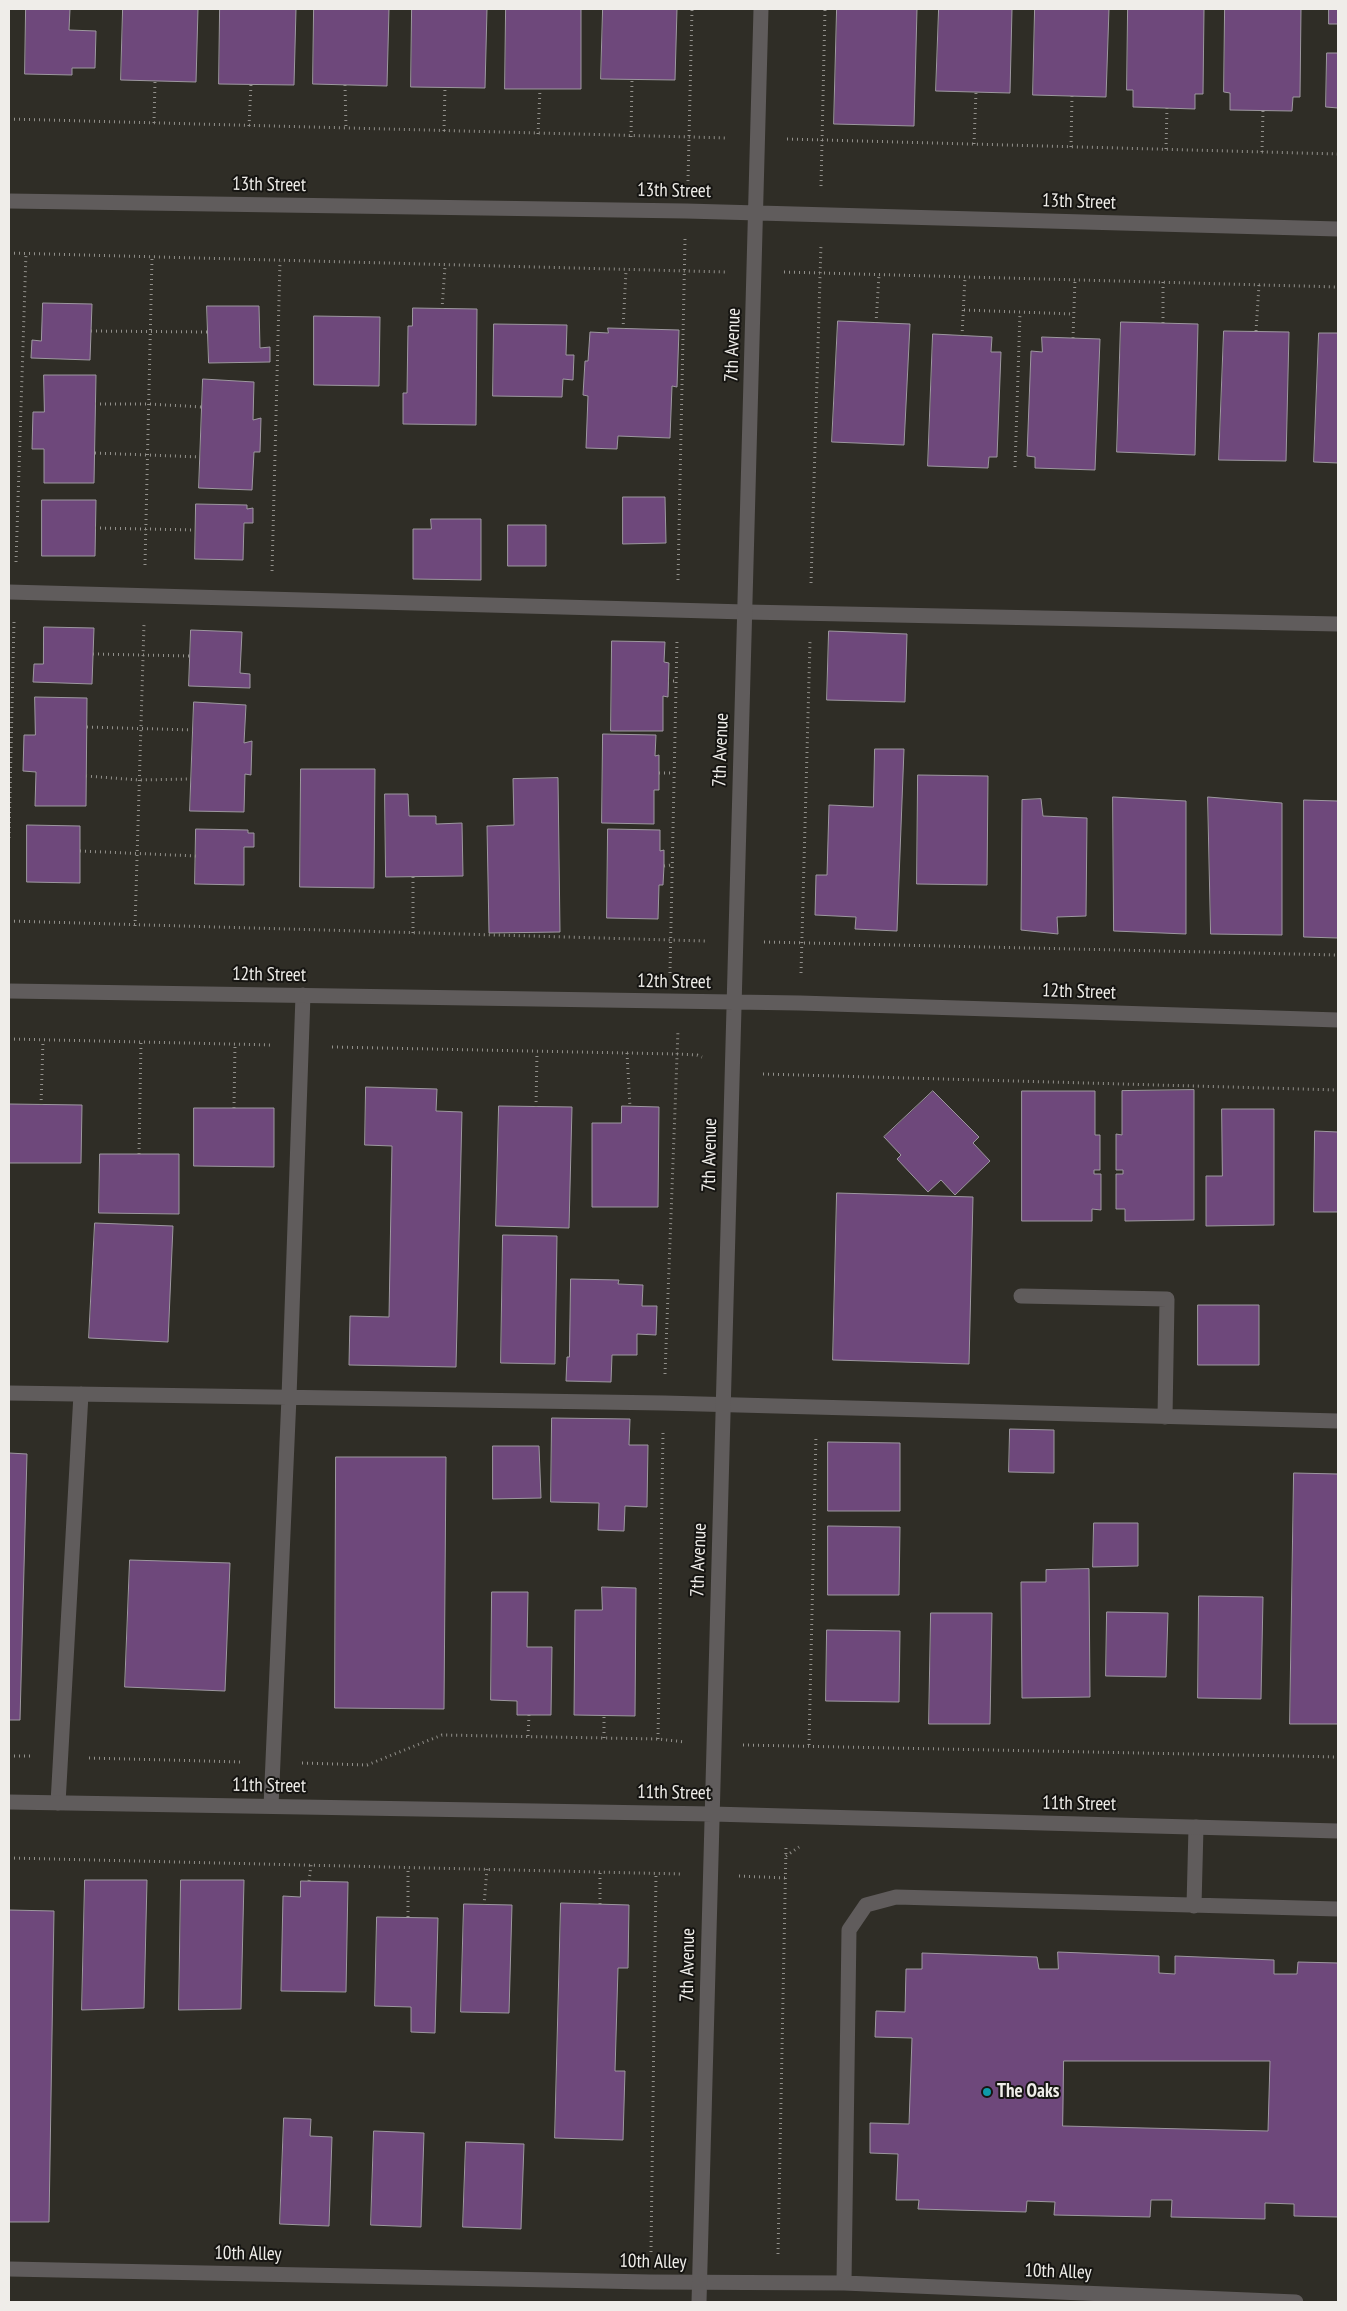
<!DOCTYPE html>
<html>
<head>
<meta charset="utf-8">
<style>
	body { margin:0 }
	#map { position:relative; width:1347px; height:2311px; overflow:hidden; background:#2f2d26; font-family:"PT Sans Narrow",sans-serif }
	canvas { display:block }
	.frame { position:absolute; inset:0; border:10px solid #efede9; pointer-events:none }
</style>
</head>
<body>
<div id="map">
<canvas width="1347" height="2311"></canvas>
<div class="frame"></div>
</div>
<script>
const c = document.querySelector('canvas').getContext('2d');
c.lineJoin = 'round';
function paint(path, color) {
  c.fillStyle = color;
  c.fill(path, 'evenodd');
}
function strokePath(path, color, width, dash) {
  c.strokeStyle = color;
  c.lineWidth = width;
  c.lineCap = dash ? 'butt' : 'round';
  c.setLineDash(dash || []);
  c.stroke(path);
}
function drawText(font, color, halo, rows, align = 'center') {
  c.font = font + ' "PT Sans Narrow",sans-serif';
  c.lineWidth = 4;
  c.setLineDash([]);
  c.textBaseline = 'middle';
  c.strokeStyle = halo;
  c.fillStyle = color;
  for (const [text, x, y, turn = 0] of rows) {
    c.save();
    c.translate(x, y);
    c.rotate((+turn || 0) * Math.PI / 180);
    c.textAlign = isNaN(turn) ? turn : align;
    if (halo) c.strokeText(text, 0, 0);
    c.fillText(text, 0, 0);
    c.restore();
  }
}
const building = new Path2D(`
	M26,9H97H70L69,30L96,31L95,68H72V75L25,74Z
	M123,9H198L196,82L121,80Z
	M220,9H296L294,85L219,84Z
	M314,9H389L387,86L313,84Z
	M412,9H487L485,88L411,87Z
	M506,9H581V89H505Z
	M603,9H677L675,80L601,79Z
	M837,9H917L914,126L834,124Z
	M939,9H1012L1010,93L936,91Z
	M1035,9H1109L1106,97L1033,95Z
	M1128,9H1204L1203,94H1195V109L1133,107V90H1127Z
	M1225,9H1301L1300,97H1293L1292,111L1230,110V93L1224,92Z
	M1329,9H1338V24H1329Z
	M1327,53H1338V108L1326,107Z
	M43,303L92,304L90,360L31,358L32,340L41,341Z
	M207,306H259L260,348L270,347V362L209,363Z
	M413,308L477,309L476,425L403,424V393H407L408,326H412Z
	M314,316L380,317L379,386L314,385Z
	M838,321L910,324L904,445L832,442Z
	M1121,322L1198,324L1195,455L1117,452Z
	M494,324L567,325L566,355H574L573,380L563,379L562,397L493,396Z
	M608,328L679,330L677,387L672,386L670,438L618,436L617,449L586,448L588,396L583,395L585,361H588L590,332L608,333Z
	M1224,331L1289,332L1286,461L1219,460Z
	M1319,333H1338V463L1314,462Z
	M933,334L992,337L991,352H1001L997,457H989L988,468L928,466Z
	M1042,337L1100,339L1095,470L1035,468V457L1027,456L1031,351L1042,352Z
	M44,375H96L94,483H44V449H32L33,412H44Z
	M203,379L254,382L253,420L261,418L260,452H254L252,490L199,488Z
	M623,497H665L666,543L623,544Z
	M42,500H96L95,556H42Z
	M196,504L247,505V509L253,508V523H244L243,560L195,559Z
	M431,519H481V580L413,579V529H431Z
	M508,525H546V566H508Z
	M44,627L94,628L92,684L33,682L34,664H43Z
	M191,630L242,632L240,673L250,674V688L189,686Z
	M829,631L907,634L905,702L827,700Z
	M612,641L665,642L664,662L669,663L668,697L663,696V731H611Z
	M35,697L87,698L86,806H35L36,772L23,771L24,735H35Z
	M194,702L246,705L244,743L252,741L251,775L245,774L244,812L190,811Z
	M603,734L656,735L655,756L659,755V790H654V824L602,823Z
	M875,749H904L897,931L855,929L856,917L815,915L816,875H827L829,805L873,807Z
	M301,769H375L374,888L300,887Z
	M918,775L988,776L987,885L917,884Z
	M558,778L560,932L489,933L487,826L514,825L513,779Z
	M385,794H408L409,816H436V824L462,823L463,876L386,877Z
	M1113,797L1186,801V934L1114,931Z
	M1208,797L1282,803V935L1211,934Z
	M1041,799L1043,816L1087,818L1086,916L1057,917L1058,934L1021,930L1022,800Z
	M1304,800L1338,801V938L1304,937Z
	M27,825L80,826V883L27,882Z
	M196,829L248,830V833H254V847H244V885L195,884Z
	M608,829L660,830V851L664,850V866L663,885H659L658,919L607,918Z
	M366,1087L437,1089L436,1111L462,1112L456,1367L349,1365L350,1316L389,1317L392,1146L365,1145Z
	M1194,1090V1220L1125,1221V1209H1116V1174H1123V1170H1116V1134L1122,1135V1091Z
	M933,1091L979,1137L973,1143L990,1161L955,1195L941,1180L928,1192L897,1159L901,1155L884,1137Z
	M1022,1091H1095V1135H1100V1170H1094V1174H1101V1210L1092,1209V1221H1022Z
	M9,1104L82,1105L81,1163H9Z
	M499,1106L572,1107L569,1228L496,1226Z
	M622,1106L659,1107L658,1207H592V1123H621Z
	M194,1108H274V1167L194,1166Z
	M1222,1109H1274V1225L1206,1226V1176H1222Z
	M1315,1131L1338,1132V1212H1314Z
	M100,1154H179V1214L99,1213Z
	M837,1193L973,1197L969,1364L833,1360Z
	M95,1223L173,1226L168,1342L89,1338Z
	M503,1235L557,1236L555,1364L501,1363Z
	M571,1279L619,1280L618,1284L643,1285L642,1306H657L656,1335L637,1334V1355H612L611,1382L566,1381L567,1357H569Z
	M1198,1305H1259V1365H1198Z
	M552,1418L630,1419L629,1445H648L647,1507L625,1506L624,1531L598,1530L599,1503L551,1502Z
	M1010,1429L1054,1430V1473L1009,1472Z
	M828,1442L900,1443V1511H828Z
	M493,1446H539L541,1498L493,1499Z
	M9,1453L27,1454L20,1720H9Z
	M336,1457H446L444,1709L335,1708Z
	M1294,1473L1338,1474V1724H1290Z
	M1094,1523H1138V1566L1093,1567Z
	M828,1526L900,1527L899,1595H828Z
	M130,1560L230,1563L225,1691L125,1687Z
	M1089,1569L1090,1697L1022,1698L1021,1582H1046V1570Z
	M602,1587L636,1588L635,1716L574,1715L575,1610H602Z
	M492,1592H528L527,1647H552L551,1715H517V1701L491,1700Z
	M1199,1596L1263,1597L1261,1699L1198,1698Z
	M1107,1612L1168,1613L1166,1677L1106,1676Z
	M931,1613H992L990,1724H929Z
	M827,1630L900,1631L899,1702L826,1701Z
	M85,1880H147L144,2008L82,2010Z
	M181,1880H244L241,2009L179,2010Z
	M301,1881L348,1882L346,1992L281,1991L283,1896L300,1897Z
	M561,1903L629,1905L628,1968H618L615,2071H625L623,2140L555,2138Z
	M464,1904L512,1905L509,2013L461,2012Z
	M9,1910L54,1911L49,2222H9Z
	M377,1917L438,1918L435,2033L411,2032V2007L375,2006Z
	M1058,1952L1159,1956V1973L1175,1974V1956L1274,1960V1974H1297L1298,1962L1338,1963V2217L1294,2216V2204L1265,2203V2219L1171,2217L1172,2200H1151L1150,2217L1054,2215L1055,2202L1027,2201L1026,2212L918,2209L919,2200H896L898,2154L870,2153V2123L909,2124L912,2038L875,2037L876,2011L905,2012L906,1969H922V1953L1037,1957L1039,1969H1058ZM1064,2061H1270L1268,2131L1063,2126Z
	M284,2118L311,2119L310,2136L332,2137L329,2226L280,2224Z
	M374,2131L424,2133L421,2227L371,2225Z
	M466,2142L524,2144L521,2229L463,2227Z`);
paint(building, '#6e487b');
strokePath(building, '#9d989f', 1);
strokePath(new Path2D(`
	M345,85L346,129
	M9,119L728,138
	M154,123L155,81
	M249,126L251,84
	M444,131L445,87
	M538,134L540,89
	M631,137L632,79
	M787,139L1338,154
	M974,144L976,92
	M1071,147L1072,96
	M1166,149L1167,107
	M1262,152L1263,110
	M688,181L692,9
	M821,186L825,9
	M9,253L725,272
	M784,272L1338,287
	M442,309L445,266
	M964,310L1073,314
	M876,323L879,275
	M1163,323V282
	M623,329L626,271
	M91,331L208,332
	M1256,331L1259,285
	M962,336L965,277
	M1073,338L1075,279
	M95,404H149L202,407
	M95,453L200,457
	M1015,467L1020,313
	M95,528L195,530
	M16,562L26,253
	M145,565L152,258
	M272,571L280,261
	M678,580L685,239
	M811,583L821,244
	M93,654L190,656
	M668,681H676
	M87,727L193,730
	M659,773H674
	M86,776L139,780L191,779
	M9,838L14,621
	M80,851L196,856
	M664,866L671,865
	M413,877V933
	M9,921L705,941
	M135,926L144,624
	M764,942L1338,955
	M670,973L677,639
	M801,973L810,642
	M9,1039L273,1045
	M332,1047L676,1054L697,1055L702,1057
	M627,1053L630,1107
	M763,1074L1338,1090
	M41,1105L43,1040
	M536,1107L537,1052
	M234,1108L235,1044
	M139,1154L141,1042
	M665,1374L678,1030
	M528,1736L529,1715
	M604,1738V1716
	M658,1739L663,1433
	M743,1745L1338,1757
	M809,1745L816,1435
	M9,1756H31
	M89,1758L243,1762
	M302,1763L367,1765L442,1735L658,1739L685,1742
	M786,1856L799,1847
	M9,1858L681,1874
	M739,1876L786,1878
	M309,1881L311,1865
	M600,1904V1871
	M484,1905L487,1869
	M408,1917V1867
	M651,2252L656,1873
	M778,2254L786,1846`), '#92908b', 3, [1, 4]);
strokePath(new Path2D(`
	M9,592L746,612L1338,624
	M1021,1296L1167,1299L1165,1417
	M9,1393L664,1403L1338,1421
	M58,1803L81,1394
	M271,1806L289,1397L303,995
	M1194,1906L1196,1827
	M9,2269L650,2282L844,2283L1296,2302
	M844,2283L849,1930L866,1905L896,1897L1338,1909`), '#605c5c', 15);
strokePath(new Path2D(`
	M9,201L686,211L1338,229
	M9,991L800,1003L1338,1020
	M9,1802L712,1814L1338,1831
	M699,2302L761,9`), '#605c5c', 15);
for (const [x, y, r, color] of [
	[987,2092,5,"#0f9aa8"]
]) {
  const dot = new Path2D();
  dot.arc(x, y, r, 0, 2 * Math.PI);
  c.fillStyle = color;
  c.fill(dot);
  strokePath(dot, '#161512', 2);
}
drawText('19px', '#efede9', '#161512', [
	["13th Street",269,185,1],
	["13th Street",674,191,1],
	["13th Street",1079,202,2],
	["7th Avenue",733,345,-88],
	["7th Avenue",721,750,-88],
	["12th Street",269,975,1],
	["12th Street",674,982,1],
	["12th Street",1079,992,2],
	["7th Avenue",710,1155,-89],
	["7th Avenue",699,1560,-88],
	["11th Street",269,1786,1],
	["11th Street",674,1793,1],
	["11th Street",1079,1804,1],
	["7th Avenue",688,1965,-89],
	["10th Alley",248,2254,1],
	["10th Alley",653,2262,1],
	["10th Alley",1058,2272,2]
]);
drawText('bold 19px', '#efede9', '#161512', [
	["The Oaks",997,2092]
], 'left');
</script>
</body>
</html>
